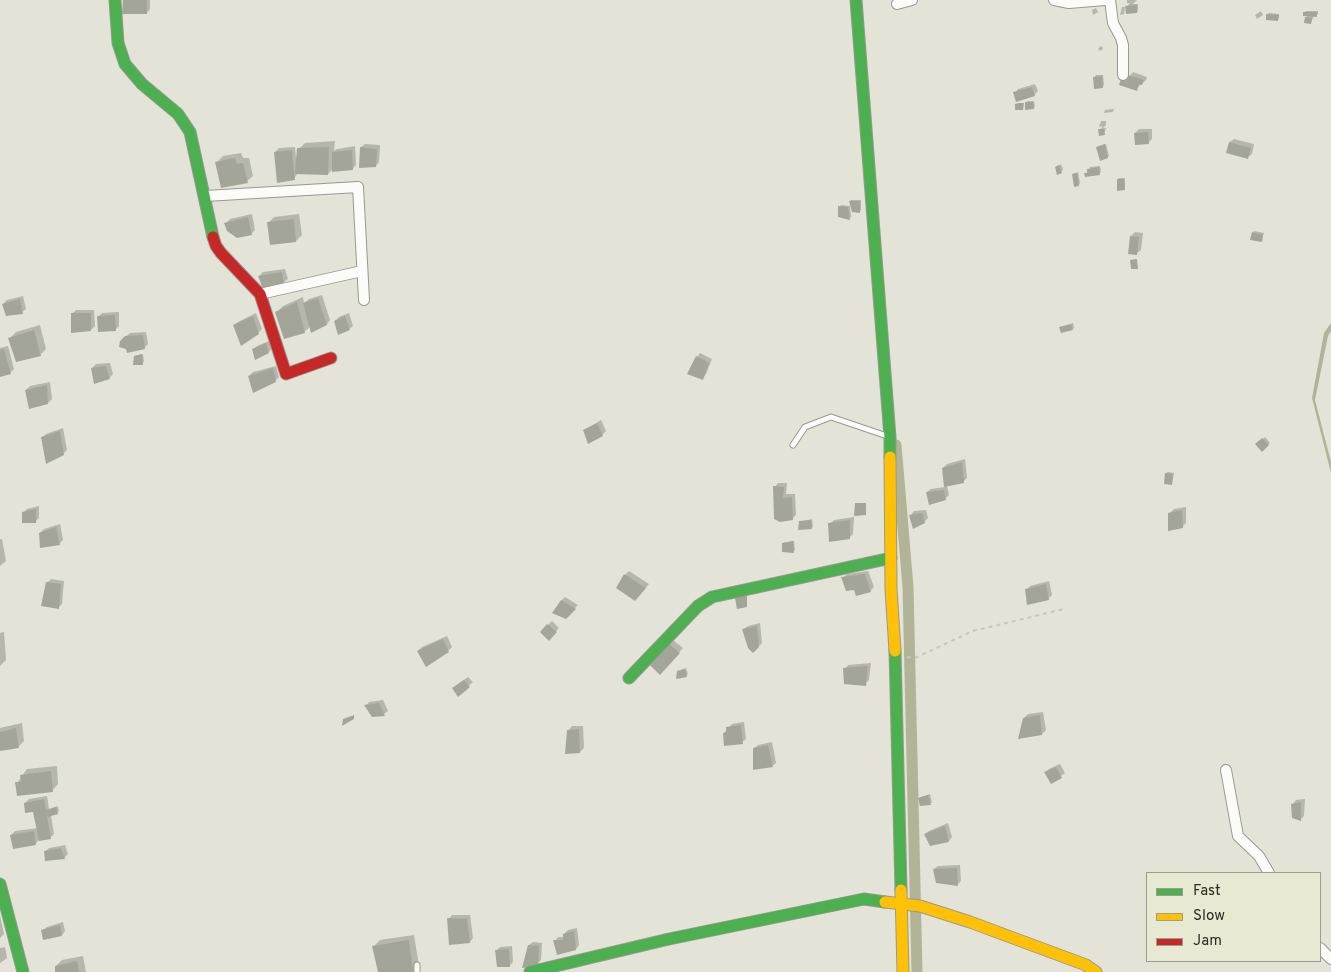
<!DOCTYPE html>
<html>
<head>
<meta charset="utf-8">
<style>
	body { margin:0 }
	#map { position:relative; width:1331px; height:972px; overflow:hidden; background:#e3e4d7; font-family:Overpass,sans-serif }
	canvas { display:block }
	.legend { position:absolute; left:1146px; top:872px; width:175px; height:90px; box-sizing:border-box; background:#e8e9d2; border:1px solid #9c9d8c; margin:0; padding:6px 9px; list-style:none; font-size:15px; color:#2a2a22 }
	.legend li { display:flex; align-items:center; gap:10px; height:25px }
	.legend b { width:25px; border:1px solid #9c9d8c }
</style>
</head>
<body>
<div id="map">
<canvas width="1331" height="972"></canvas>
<ul class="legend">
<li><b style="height:6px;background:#4caf50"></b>Fast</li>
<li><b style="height:6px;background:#ffc107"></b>Slow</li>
<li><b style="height:6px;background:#c62828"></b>Jam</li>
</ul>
</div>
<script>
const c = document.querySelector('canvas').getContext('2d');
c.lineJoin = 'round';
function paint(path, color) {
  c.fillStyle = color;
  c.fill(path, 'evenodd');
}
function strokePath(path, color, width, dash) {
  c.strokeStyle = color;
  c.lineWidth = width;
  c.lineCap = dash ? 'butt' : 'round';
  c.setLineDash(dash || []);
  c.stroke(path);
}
paint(new Path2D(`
	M1331,323V331L1328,336L1315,400L1331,462V473L1312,398L1324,333Z`), '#b2b497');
paint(new Path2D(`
	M125,0H150V9L147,13Z
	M1127,0H1137L1133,4H1138V10L1137,12L1127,6L1130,3H1127Z
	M1122,7H1125L1124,14L1120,15Z
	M1096,8L1098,12L1093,15L1092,10Z
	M1261,11L1263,15L1257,19L1255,15Z
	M1306,11H1318V14L1314,15L1311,23L1306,18L1308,15L1305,12Z
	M1269,13L1279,14V18L1278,19L1267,14Z
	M1101,46L1103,48L1101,51L1098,49Z
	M1133,72L1147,77L1146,80L1136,89L1121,84L1126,76L1129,77Z
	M1096,75H1103L1104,85L1102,87L1095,77Z
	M1035,84L1038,91L1034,95L1015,93L1018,89Z
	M1028,101H1034L1035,107L1033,108L1026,103Z
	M1114,109L1113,112L1104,113L1105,110Z
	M1101,121H1106V125L1103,128H1106L1104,134L1100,130L1103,126L1099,127Z
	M1139,129H1152V139L1148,143L1135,133Z
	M1234,139L1254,144L1252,154L1248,157L1227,152L1230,142Z
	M335,141L334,151L337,149L355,146L356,165L352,169H333L328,174L298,173L294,178L275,152L279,148L295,147L296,158L299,149L305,143Z
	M365,144L380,145L379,162L376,166L361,147Z
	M1106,144L1109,156L1108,157L1097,147Z
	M241,153L243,158H249L253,176L247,181L217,162L223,156Z
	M1061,164L1063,170L1058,174V166Z
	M1100,166L1101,172L1100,173L1085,174L1089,172L1090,167Z
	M1078,172L1080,183L1079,185L1073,174Z
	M1119,178H1125V188L1124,189L1118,180Z
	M851,200H861V210L860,211L850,201Z
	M841,205L850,206L851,217L849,218L840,207Z
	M252,214L255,230L251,234L226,223L230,219Z
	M299,214L302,235L296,241L268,223L274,217Z
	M1254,231L1264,233L1261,241L1253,233Z
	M1135,232L1143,233L1141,250L1137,253L1131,236Z
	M285,269L288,279L284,282L264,287L259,276L263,272Z
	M322,295L330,320L327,324L311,326L304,332L277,312L283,306L303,297L304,303L309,299Z
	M23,296L26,309L22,312L3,304L7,300Z
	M76,310H94L95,326L91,330L72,314Z
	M119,312V326L115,330L98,317L102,313Z
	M256,313L262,329L258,333L234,326L238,322Z
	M349,313L353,326L349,329L335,321L339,317Z
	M1073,323L1074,328L1072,329L1061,327Z
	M40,325L46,349L40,355L10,338L16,332Z
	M146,332L148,344L144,348L121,341L130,333Z
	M269,341L272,348L269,352L253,350L257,346Z
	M8,346L14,369L10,373L0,376V348Z
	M700,353L712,359L706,374L702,378L697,357Z
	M143,354L144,362L142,363L135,356Z
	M110,363L113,374L109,378L92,368L96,364Z
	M276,366L279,377L275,381L249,376L253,372Z
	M50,382L52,399L48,403L26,390L30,386Z
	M601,420L606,431L602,435L585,430Z
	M63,428L67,450L63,454L42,438L46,434Z
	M1265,437L1270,443L1262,450L1257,444Z
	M965,459L967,478L963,482L947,486L949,495L945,499L927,492L931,489L945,487L943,468L947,464Z
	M1168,472L1174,473L1172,483L1166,473Z
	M778,483H787L786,494H795L796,515L792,519L775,487Z
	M39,506V518L35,522L23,513L27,509Z
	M1186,507V523L1182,527L1170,513L1174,509Z
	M926,510L928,518L924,522L911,515L914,511Z
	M854,517L853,534L849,538L830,524L834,520Z
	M812,519L813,527L811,528L800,522Z
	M60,524L63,540L60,543L40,533L44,529Z
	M0,539H2L6,561L0,566Z
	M794,541L795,550L793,551L783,543Z
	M629,571L649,584L639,596L625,575Z
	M868,571L874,587L870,591L854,589L843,578L847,574Z
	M51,579L64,581L62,604L58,608L47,583Z
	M1049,581L1052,595L1048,599L1027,590L1030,586Z
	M565,597L578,605L565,618L561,601Z
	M552,621L559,628L549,639L541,632Z
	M760,623L762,643L758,647L744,629L748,626Z
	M4,632L6,660L0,666V633Z
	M447,636L452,647L448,651H418L422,647Z
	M673,640L683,648L660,673L651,664Z
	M871,663L869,680L865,684L845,669L848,665Z
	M686,668L688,674L686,676L678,671Z
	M468,677L473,682L458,695L457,685Z
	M383,700L388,711L384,714L373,716L366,706L369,702Z
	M1043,712L1046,730L1042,734L1024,718L1028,714Z
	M744,722L746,739L742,742L724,733L732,724Z
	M22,723L24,741L18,747L0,750V728Z
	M572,726H583L584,748L580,752L569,730Z
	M772,742L776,763L772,766L754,748L758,745Z
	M1060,764L1065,773L1052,782L1045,773L1049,769Z
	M57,766L58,784L52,791L17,783L27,769Z
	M930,794L932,803L921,805V797Z
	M47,796L49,809L58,806L59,812L51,815L54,834L50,838L39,840L35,844L11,835L15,831L38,828L34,810L25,803L29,799Z
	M1305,799L1304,816L1301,819L1293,804L1296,800Z
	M948,823L952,837L949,841L925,834L929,831Z
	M65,845L68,854L64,858L45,852L49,848Z
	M960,865L961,881L957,885L934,869L938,866Z
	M452,915H470L473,938L470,942L449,919Z
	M0,916L4,934L0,938Z
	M63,922L65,931L62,935L43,930L47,927Z
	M577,928L579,945L576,949L555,941L558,937H564V934L568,930Z
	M414,935L419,966L413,972H379L374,946L380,940Z
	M533,942L542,943L541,960L537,964L529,945Z
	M512,946L513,962L509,966L496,951L500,947Z
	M5,947L7,958L0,963V948Z
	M83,956L86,972H56V966L62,960Z`), '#0003');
strokePath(new Path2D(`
	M896,445L908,587L917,972`), '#b2b497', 11);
paint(new Path2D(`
	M123,0H147V14H122Z
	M1137,5V13L1126,14L1125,6Z
	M1303,12H1317V17L1303,16Z
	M1266,14L1279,15L1278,21L1266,20Z
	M1305,17L1312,18L1311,24L1304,23Z
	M1128,75L1144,80L1142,85L1139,84L1137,91L1119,85L1121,79L1127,81Z
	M1102,76L1103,88L1094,89L1093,77Z
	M1032,87L1035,96L1016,102L1013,92Z
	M1025,102H1033L1034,109L1025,110Z
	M1019,103H1024L1023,110H1015V104Z
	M1098,129H1104L1105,135L1099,136Z
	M1148,132L1149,144L1135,145L1134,133Z
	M1229,142L1251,148L1248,159L1226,153Z
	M1105,144L1108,158L1100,161L1096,147Z
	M329,147L328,175L295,174L297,148Z
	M360,147L377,149L376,167L359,168Z
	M292,150L295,180L277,183L274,152Z
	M352,150L353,170L332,172V152Z
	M235,158L237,164L243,163L248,183L221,188L215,162Z
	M1059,165L1062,173L1057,175L1055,167Z
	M1099,167L1100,175L1085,177L1084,173H1087V169Z
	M1077,173L1079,186L1074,187L1072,174Z
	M1117,179H1124L1125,190L1117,191Z
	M849,201H860V213L852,212Z
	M838,206L848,207L850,220L838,217Z
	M248,217L252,235L237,238L227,231L224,223Z
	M294,219L296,242L270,245L267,222Z
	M1252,232L1263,235L1262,242L1250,240Z
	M1130,236L1139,237L1137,255L1128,254Z
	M1137,259L1138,269H1131L1130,260Z
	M282,272L284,284L263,289L258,276Z
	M318,298L327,325L311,333L303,303Z
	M20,299L23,314L6,316L2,304Z
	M297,302L305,333L284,339L275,312Z
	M71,313H91V331L71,333Z
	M115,315L116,331L98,332L97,316Z
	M253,316L259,334L241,346L233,325Z
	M345,316L350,330L338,335L334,321Z
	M1071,324L1073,330L1061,333L1059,327Z
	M34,330L41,356L16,362L8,338Z
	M143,335L145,349L127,353L126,349L119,347L120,341L125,336Z
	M266,343L269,353L255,360L252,349Z
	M4,349L11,374L0,377V350Z
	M142,354L143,365H133L134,356Z
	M696,356L709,363L703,380L687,374Z
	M106,366L110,379L94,384L91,368Z
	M273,368L276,382L253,393L248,376Z
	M47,385L48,404L29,409L25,390Z
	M597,423L603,436L588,444L583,430Z
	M60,431L64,455L46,464L41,437Z
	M1262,438L1269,445L1262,452L1255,444Z
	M962,462L964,483L944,487L942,468Z
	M1165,473L1173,474L1172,485L1164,484Z
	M773,486L784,487L783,498L792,497L793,520L780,522L774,519Z
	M944,490L946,500L929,505L926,492Z
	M855,503H866V515L854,516Z
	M36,509V523H22V512Z
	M1182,510L1183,528L1168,531V513Z
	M922,513L925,523L913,529L909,515Z
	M811,520L812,529L798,530L799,521Z
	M850,520V539L829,542L828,523Z
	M56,527L60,545L40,548L39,533Z
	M793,541L794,553L782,552V543Z
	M624,574L646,588L635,601L616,588Z
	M865,574L871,592L856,596L854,590L846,591L841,577Z
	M46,582L61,584L59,609L41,606Z
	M1046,584L1049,600L1027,605L1025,589Z
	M747,595V607L737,609L735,598Z
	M561,600L576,609L566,619L552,613Z
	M547,624L557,632L549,641L540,632Z
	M757,626L759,647L753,653L748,648L742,629Z
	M443,639L449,652L426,667L417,651Z
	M668,643L680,653L660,675L649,664Z
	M868,666L866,686L844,684L843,668Z
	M685,669L687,677L676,679L677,671Z
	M464,680L470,687L458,697L452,688Z
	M379,703L385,716L372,717L364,705Z
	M354,715V719L342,726L343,719Z
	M1040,715L1042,735L1018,739L1023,718Z
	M741,725L743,744L724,746L723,733L726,732V727Z
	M16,728L19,748L0,751V732Z
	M579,729L580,753L565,754L567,730Z
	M768,745L773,767L753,770V748Z
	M1056,767L1062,778L1051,784L1044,772Z
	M51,771L53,792L17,796L15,782H21L20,775Z
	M928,795L931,805L920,806L918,798Z
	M44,799L46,810L56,807L58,814L48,817L46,810L51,839L39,841L33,812L25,813L24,803Z
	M1301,802V821L1292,818L1291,804Z
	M945,826L949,842L930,846L924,834Z
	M34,831L36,845L13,849L10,835Z
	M61,848L65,859L45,861L44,851Z
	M957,868L958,886L936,883L933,869Z
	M447,918L467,919L470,943L449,945Z
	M60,925L62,936L43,940L41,930Z
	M574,931L576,950L557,955L553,940H563V934Z
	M409,940L413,972H378L372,946Z
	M528,945L539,946L538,966L522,968Z
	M509,949L510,967H497L495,950Z
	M77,961L79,972H55V966Z`), '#a4a599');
const lane = new Path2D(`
	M793,445L805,427L831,417L887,436
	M417,965V972`);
const street = new Path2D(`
	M1054,0L1069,3L1105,0
	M1110,0L1113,23L1121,38L1123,45V75
	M897,4L912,0
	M205,196L358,187L364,300
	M260,294L362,271
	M1226,770L1238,836L1259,856L1269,873
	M1320,948L1331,959`);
const fast = new Path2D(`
	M115,0L118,43L125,64L142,84L178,114L190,132L213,237
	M856,0L890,437V457
	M895,651L901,890
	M629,678L698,606L712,597L891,558
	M0,884L23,972
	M530,972L669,939L864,899L885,902`);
const slow = new Path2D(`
	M890,457L891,589L895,651
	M901,890L903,972
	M885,902L920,906L970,922L1086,965L1096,972`);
const jam = new Path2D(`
	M213,237L216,246L221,253L260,294L286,374L331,358`);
strokePath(lane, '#989990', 7);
strokePath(street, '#989990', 12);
strokePath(fast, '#989990', 13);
strokePath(slow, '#989990', 13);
strokePath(jam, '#989990', 13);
strokePath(new Path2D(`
	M907,657L915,658L973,631L1064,609`), '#c6c7c3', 2, [4, 4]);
strokePath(lane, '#fbfbf9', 5);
strokePath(street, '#fbfbf9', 10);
strokePath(fast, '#4caf50', 11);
strokePath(slow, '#ffc107', 11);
strokePath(jam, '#c62828', 11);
</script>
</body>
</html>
